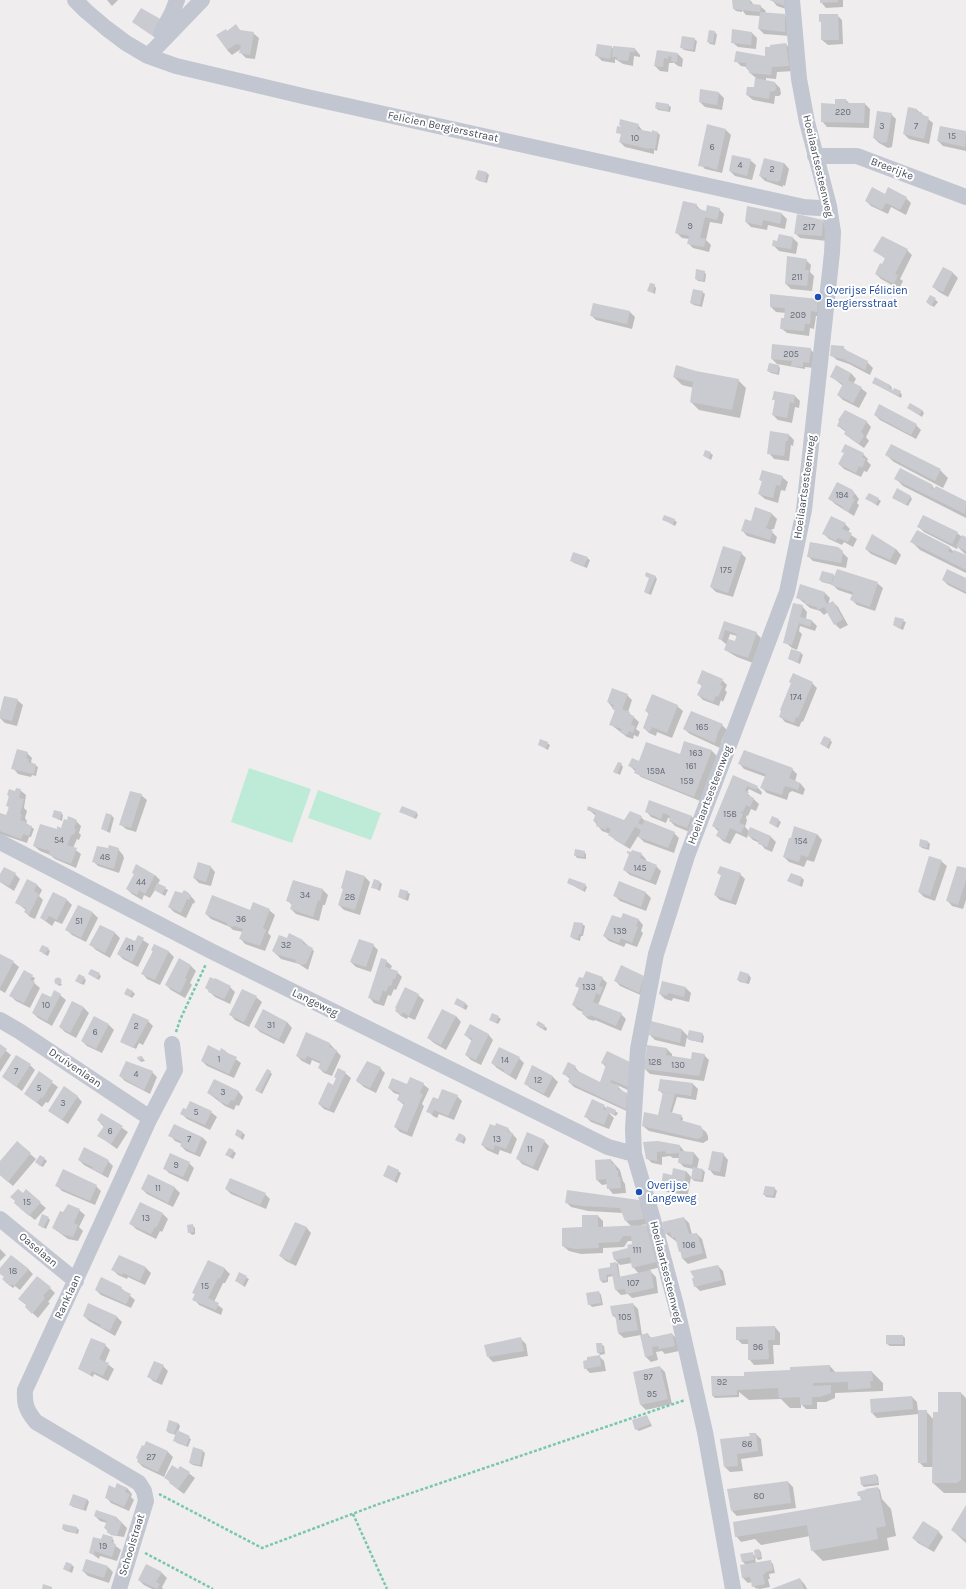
<!DOCTYPE html>
<html>
<head>
<meta charset="utf-8">
<style>
	body { margin:0 }
	canvas { display:block; background:#efeded }
</style>
</head>
<body>
<canvas width="966" height="1589"></canvas>
<script>
const c = document.querySelector('canvas').getContext('2d');
c.lineJoin = 'round';
function paint(path, color) {
  c.fillStyle = color;
  c.fill(path, 'evenodd');
}
function strokePath(path, color, width, dash) {
  c.strokeStyle = color;
  c.lineWidth = width;
  c.lineCap = dash ? 'butt' : 'round';
  c.setLineDash(dash || []);
  c.stroke(path);
}
function drawText(font, color, halo, rows, align = 'center') {
  c.font = font + ' Karla,sans-serif';
  c.lineWidth = 4;
  c.setLineDash([]);
  c.textBaseline = 'middle';
  c.strokeStyle = halo;
  c.fillStyle = color;
  for (const [text, x, y, turn = 0] of rows) {
    c.save();
    c.translate(x, y);
    c.rotate((+turn || 0) * Math.PI / 180);
    c.textAlign = isNaN(turn) ? turn : align;
    if (halo) c.strokeText(text, 0, 0);
    c.fillText(text, 0, 0);
    c.restore();
  }
}
paint(new Path2D(`
	M249,768L311,789L292,843L231,822Z
	M318,790L381,813L371,840L308,818Z`), '#bdebd7');
paint(new Path2D(`
	M107,0H118L112,6Z
	M734,0H750L754,5L760,6L766,11L765,13L784,15L790,20V36L764,34L759,29L760,16L746,15L742,10V12L736,11L734,9Z
	M772,0H789V10L777,6Z
	M821,0H843V7L826,8L821,2Z
	M837,15L842,20L843,44L828,45L822,40V23L820,21Z
	M236,26L241,31L253,33L259,38L255,59L246,58L240,52L241,49L232,55L227,50V32Z
	M715,32L717,35L715,45L710,44L708,42Z
	M752,33L757,38L756,49L738,47L732,42Z
	M694,39L697,41L695,52L684,50L682,48Z
	M786,44L791,50L794,71L777,72L776,79L766,78V81L775,83L780,88L781,94L779,96H775L774,104L753,100L747,95L755,88L756,78L750,73L747,67L741,66L736,61L767,57Z
	M611,47L614,49H635L640,55V57L634,56L633,66L623,64L615,59V63L602,61L597,56Z
	M657,51L678,54L683,59L682,67L678,66L673,62V63H669L668,72L660,71L655,66Z
	M719,93L724,98L722,110L705,107L700,102Z
	M846,100L850,104H865L870,109L869,128L827,127L822,121L836,105Z
	M668,105L671,107L670,112L658,110L656,108Z
	M917,110L933,123L929,144L909,139L904,134Z
	M891,114L896,119L892,147L888,148L879,143L874,138Z
	M620,125H638L643,131L658,133L660,135L657,151L654,150V154L625,147L620,142L622,135L617,132L623,128Z
	M941,127L966,132V151L943,146L938,141Z
	M725,129L731,135L722,173L705,169L700,164Z
	M750,160L756,165L752,180L735,176L730,171Z
	M784,163L789,169L785,186L783,185V187L765,181L760,176Z
	M487,173L489,175L487,183L479,181L476,179Z
	M885,195L906,198L911,203L906,215L891,207L888,214L871,206L866,201Z
	M696,205L701,210L706,212L719,209L724,214L722,224L710,222L706,240L711,245L709,252L693,248L688,243L689,239L682,238L676,232Z
	M782,214L787,219L785,229L768,225L767,230L751,227L746,222Z
	M822,221L828,226L827,241L800,238L795,233Z
	M793,238L798,243L796,254L779,251L773,245L778,242Z
	M907,250L912,255L900,279L903,281L899,289L881,279L876,274L886,259L875,251Z
	M806,260L811,265L810,272L814,276L812,291L791,289L786,284Z
	M943,268L953,273L958,278L948,297L939,292L933,287Z
	M704,272L706,274L705,282L698,281L696,279Z
	M654,285L656,288L655,294L649,291Z
	M702,292L705,294L702,307L694,305L691,303Z
	M931,296L938,302L934,307L929,304Z
	M817,300L823,305L821,316H816L814,329L810,328L809,336L787,333L781,328L785,319L786,313L776,312L771,307Z
	M630,312L635,317L632,329L596,320L591,315Z
	M843,347L849,353L867,362L873,368L870,375L849,364L837,360L831,355Z
	M810,349L816,355L814,368L805,367V369L777,364L772,359Z
	M778,365L780,368L779,375L771,373L768,371Z
	M695,372L738,380L746,388L740,418L699,410L691,402L694,388L682,385L674,377Z
	M851,373L856,379L853,384L861,388L867,393L859,408L843,400L838,395L843,386L832,377Z
	M873,383L890,385L892,388L891,390L900,392L902,395L901,398Z
	M795,396L800,401L799,408L795,407L792,423L778,420L773,415L775,401L774,399Z
	M908,408L922,410L924,413L922,417Z
	M875,415L916,425L921,430L916,439L880,420Z
	M866,421L871,427L866,437L869,441L864,448L851,439L845,434L846,432L838,426Z
	M789,435L794,440L793,446L791,445L789,461L774,459L769,453Z
	M710,453L713,455L711,460L704,456Z
	M863,454L868,459L867,461L871,465L867,472L864,471L861,477L844,469L839,464Z
	M886,455L940,470L948,478L943,488L894,462Z
	M782,477L788,482L785,491L781,490L778,503L765,499L759,494L763,482L760,480Z
	M895,478L932,486L935,489L936,487L966,502V518L903,486Z
	M853,491L859,499L857,503L859,505L854,516L835,504L830,499Z
	M910,496L912,499L908,506L893,498Z
	M867,499H878L881,501L878,506Z
	M756,508L772,514L777,519L774,529H772L771,531L777,537L775,544L747,536L742,530L751,522Z
	M664,520H674L677,522L675,526Z
	M845,524L850,529L848,533L857,539L853,547L844,542L842,545L829,539L824,534Z
	M919,527L957,533L962,537L966,538V555L958,547L957,549L924,532Z
	M917,532L950,548L954,552L966,556V573L920,550L912,542Z
	M866,549H896L901,555L896,565L871,554Z
	M842,552L848,558L846,568L813,561L808,556Z
	M741,553L746,558L733,597L716,592L711,587Z
	M587,558L590,560L587,568L574,563L572,561Z
	M834,575L835,577L877,583L883,588L875,611L857,605L852,600L853,595L838,590L833,585L822,582L820,580Z
	M646,576H655L657,579L651,595L645,592L650,579Z
	M966,579V594L948,585L943,580Z
	M825,593L830,598L828,605L833,602L838,607L848,625L840,629L835,624L828,612L824,615L820,611L810,608L797,597Z
	M802,606L807,612L806,619L812,621L817,626L815,631L800,626L799,631L802,634L797,650L792,648V650L801,653L803,655L800,664L789,659L792,648L785,642Z
	M896,618L906,622L903,630L897,627Z
	M725,622L756,633L761,638L753,663L737,657L725,650L727,645L720,639ZM730,634L737,636L735,642L728,640Z
	M722,680L727,685L725,690L727,692L723,702L721,700L719,706L703,700L698,695L702,686L698,683Z
	M812,683L817,688L803,722L802,721L799,727L785,722L780,716Z
	M627,695L632,700L628,712L639,722L636,729L640,732L638,737L634,735L633,739L627,737L610,724L615,711L608,702Z
	M17,700L23,705L17,726L5,723L0,718V716Z
	M677,706L683,711L672,738L657,732L656,736L649,733L644,728L649,714L646,711Z
	M722,725L727,730L722,740L720,748L690,734L684,729Z
	M830,740L832,742L829,749L821,744Z
	M547,743L550,745L548,750L539,745Z
	M712,751L717,756L700,801L641,777L630,766L640,762Z
	M27,753L32,758L31,762L38,767L36,776L32,775L31,777L18,774L13,768Z
	M739,763L792,769L797,774L795,782L800,783L805,789L803,795L792,791L789,793L787,800L767,793L761,787L766,777L744,769Z
	M621,764L623,767L620,775L615,772Z
	M733,776L757,787L762,792L761,795L749,789L747,793L759,804L756,811L751,809L748,816L747,815L746,818L747,820L745,827L749,831L750,829L771,837L776,842L772,852L765,849L760,843L753,840L748,835L747,838L736,833L730,844L723,841L718,836V831L713,826Z
	M20,790L26,795L24,808L27,811L25,818L27,821L26,823L34,829L31,837H29L27,843L0,834V814L7,816L9,808L7,805L9,797L8,795Z
	M141,795L147,800L136,832L126,829L120,824Z
	M650,801L692,817L697,822L692,833L675,826L670,821V818H668L666,823L651,817L646,811Z
	M588,809L625,822L641,817L645,821L674,833L679,838L674,853L644,842L638,836L630,849L615,840L610,834L602,831L594,821L596,816Z
	M400,811L416,812L418,815L416,819Z
	M61,813L63,815L62,821L53,817Z
	M111,815L114,818L110,833L102,829Z
	M69,817L73,818L81,826L79,833L81,835L79,840L77,839L73,848L81,854L76,868L55,859L50,855L40,851L34,846L62,829Z
	M778,820L781,822L778,828L770,823Z
	M817,834L822,840L814,862L807,860L804,867L789,862L784,857Z
	M928,842L930,844L929,850L922,848L920,846Z
	M118,849L123,855L124,858L119,873L98,866L93,861Z
	M584,852L586,854V859L577,858L575,855Z
	M641,854L646,859V862L656,866L661,871L656,885L630,875L624,870Z
	M941,861L947,866L935,901L924,897L919,892Z
	M210,866L215,872L211,886L199,883L194,878Z
	M966,869V900L963,909L952,906L947,900Z
	M347,872L365,877L370,882L360,915L344,910L339,905L344,890L342,888Z
	M718,873L740,874L745,879L736,905L720,900L715,895L722,876Z
	M15,874L20,879L14,891L0,882V876Z
	M155,875L160,880L158,884L168,890L165,896L155,890L150,898L144,895L142,900L132,894L127,889Z
	M802,878L804,880L802,887L789,881Z
	M28,880L37,885L42,890L39,896L43,900L35,919L30,917L25,912L26,910L17,903Z
	M380,882L382,884L380,891L372,887Z
	M620,882L646,893L651,898L646,911L620,901L615,896Z
	M568,883L585,885L587,887L585,892Z
	M323,890L328,895L325,905H323L319,921L296,914L291,909L292,905L287,900Z
	M407,892L410,894L408,901L399,897Z
	M53,893L67,900L72,905L62,924L55,921L52,926L41,918Z
	M189,894L195,901L194,904L193,903L186,918L174,912L169,907L183,895Z
	M79,906L93,913L98,918L86,942L72,935L67,930Z
	M269,910L275,915L268,933L271,936L265,951L245,944L240,938L243,932L233,930L230,927L211,919L206,914Z
	M638,919L643,925L641,931L643,933L637,947L626,943L624,947L609,941L604,936L621,920Z
	M582,924L585,926L583,936H581L580,941L574,939L571,937Z
	M101,926L115,933L120,938L110,958L96,950L91,945Z
	M138,937L149,944L138,967L123,959L118,954L135,943Z
	M287,939L303,941L314,951L308,970L299,964L281,959L273,951Z
	M155,945L169,952L174,957L160,985L147,979L142,973L153,952L152,950Z
	M373,945L378,950L371,972L356,967L351,962Z
	M48,949L50,951L48,956L42,953Z
	M0,955L13,962L19,967L5,993L0,990Z
	M179,960L191,966L196,971L190,983L192,985L185,998L171,990L166,985Z
	M386,961L392,966L390,970L397,972L402,977L396,990L394,989L391,996L388,995L384,1006L374,1003L369,997Z
	M24,972L35,978L33,982L40,988L30,1008L16,1001L10,995Z
	M740,973L749,975L751,978L749,984L740,982L738,980Z
	M99,974L101,976L99,980L92,976Z
	M643,977L645,997L620,986L615,980Z
	M84,978L86,980L84,985L79,983Z
	M602,978L607,983L598,1005L621,1014L626,1019L621,1031L595,1020L594,1021L588,1019L583,1014V1012L578,1010L573,1005L580,988L577,986L584,980Z
	M58,979L62,985L59,986L55,982Z
	M230,987L235,992L230,1004L215,997L206,988Z
	M686,988L691,993L689,1002L673,998L672,1001L665,999L660,994Z
	M132,991L135,994L132,998L126,994Z
	M60,995L66,1000L52,1026L38,1018L33,1013L51,998Z
	M418,995L424,1000L415,1020L408,1017L407,1019L401,1016L396,1011Z
	M256,997L262,1002L249,1027L235,1020L230,1014Z
	M72,1002L84,1008L89,1013L76,1038L65,1032L60,1027Z
	M465,1003L468,1006L466,1010L455,1004Z
	M264,1011L287,1022L292,1028L284,1044L260,1032L255,1027Z
	M133,1014L148,1021L153,1026L143,1045L139,1043L136,1049L121,1041Z
	M456,1016L461,1022L446,1050L434,1043L428,1038Z
	M94,1017L109,1025L114,1030L102,1053L87,1046L82,1041Z
	M498,1017L501,1019L498,1024L490,1020Z
	M538,1022L547,1028L546,1031L539,1027Z
	M682,1030L688,1036L702,1034L704,1036L703,1043L690,1040L687,1037L685,1047L655,1040L650,1035Z
	M488,1034L493,1040L481,1065L471,1060L466,1055L472,1041L465,1035Z
	M330,1044L341,1056L332,1076L324,1073L319,1068L321,1064L312,1060L310,1065L302,1061L297,1056Z
	M0,1046L11,1055L0,1072Z
	M648,1046L667,1049L672,1054V1057L692,1060L704,1055L709,1060L704,1081L650,1074L645,1069Z
	M225,1051L241,1063L234,1078L207,1066L202,1061L220,1052Z
	M607,1052L632,1092L615,1084L632,1100L631,1113L574,1087L569,1082L570,1079L564,1074L575,1067L580,1073L600,1083L606,1067L602,1063Z
	M142,1057L145,1061L141,1062L139,1060Z
	M519,1058L524,1063L516,1080L497,1068L492,1063Z
	M30,1065L35,1070L22,1091L3,1077Z
	M533,1067L553,1077L558,1082L549,1098L530,1088L525,1083Z
	M380,1068L385,1073L376,1093L364,1087L358,1082Z
	M152,1072L157,1077L150,1094L125,1081L120,1076Z
	M270,1072L272,1074L262,1094L257,1090Z
	M39,1073L58,1087L48,1103L46,1102L42,1107L26,1094Z
	M345,1073L351,1078L334,1113L324,1109L319,1104L333,1086L337,1079L335,1077Z
	M423,1084L429,1089L422,1104L424,1106L412,1137L400,1132L395,1127L404,1105L398,1100L400,1095L394,1093L389,1088Z
	M693,1084L698,1089L696,1100L677,1097L672,1113L681,1116L683,1118L682,1122L700,1127L706,1132L708,1136V1140L703,1143L649,1131L643,1126L662,1118L663,1094L659,1090Z
	M238,1091L243,1097L239,1106L236,1105L234,1110L225,1106L208,1093Z
	M77,1096L82,1102L68,1124L49,1111Z
	M457,1096L462,1101L454,1120L439,1114L437,1118L433,1116L428,1111L438,1100Z
	M604,1106L607,1109L615,1111L618,1113L616,1116L608,1112L614,1118L609,1129L591,1122L586,1117Z
	M211,1112L217,1117L210,1130L187,1119L182,1114Z
	M105,1116L128,1132L117,1149L99,1136L104,1127L100,1123Z
	M508,1129L517,1139L511,1154L500,1150L498,1155L487,1150L482,1145Z
	M243,1133L245,1135L243,1140L236,1135Z
	M170,1135L202,1137L207,1142L200,1157L186,1151L181,1146L182,1144L175,1141Z
	M464,1136L466,1139L464,1144L457,1140Z
	M544,1141L549,1146L538,1171L522,1164L517,1158Z
	M17,1143L36,1159L13,1186L0,1175V1163Z
	M644,1143L680,1146L685,1152L694,1153L699,1159L697,1169H702L705,1172L703,1182L694,1181L691,1177L688,1194L687,1195L667,1192L662,1187L673,1176L686,1171L692,1178L693,1169L684,1167L679,1162V1158H673L670,1156L662,1157V1165L652,1163L647,1158Z
	M233,1151L236,1153L233,1159L226,1155Z
	M723,1154L728,1160L725,1177L714,1175L709,1169Z
	M41,1156L47,1161L43,1167L39,1165Z
	M79,1160L108,1161L113,1166L108,1178L84,1165Z
	M611,1160L620,1170L623,1181L625,1184L626,1193L613,1194L608,1188V1184L602,1185L597,1180Z
	M189,1163L194,1168L188,1182L169,1173L164,1168Z
	M398,1171L401,1173L397,1183L384,1176Z
	M57,1186H96L101,1191L95,1205L62,1191Z
	M174,1187L180,1193L173,1207L147,1194L142,1189Z
	M774,1188L777,1191L775,1198L766,1197L764,1194Z
	M226,1189L265,1194L270,1199L266,1209L231,1194Z
	M638,1201L644,1206L649,1224L641,1225V1226H646L651,1231L661,1267L649,1270L656,1277L658,1293L632,1298L628,1294L621,1295L616,1290L613,1276L608,1277V1282L603,1283L601,1281L612,1267L611,1264L618,1263L620,1277L639,1274L633,1267L632,1263L620,1265L615,1260L633,1245V1241H628L624,1247L603,1248V1253L581,1254L569,1251L563,1246L583,1228V1216H598L603,1221V1228L632,1227L626,1221L623,1213L588,1211L571,1207L566,1202Z
	M40,1203L46,1208L35,1220L20,1208Z
	M140,1203L163,1214L168,1219L162,1232L160,1231L156,1239L136,1229L131,1224Z
	M79,1210L85,1215L79,1227L83,1231L78,1241L68,1239L53,1228L64,1213Z
	M48,1218L50,1220L46,1229L39,1225Z
	M684,1218L689,1223L692,1234H697L702,1239L707,1258L688,1264L683,1259L677,1242L665,1233Z
	M192,1225L195,1228V1234L192,1235L189,1232Z
	M306,1227L311,1233L296,1266L286,1261L280,1256Z
	M0,1249L6,1255L0,1261Z
	M120,1256L146,1268L151,1273L145,1285L128,1277L127,1279L118,1275L113,1270Z
	M209,1261L225,1269L230,1274L225,1283H223L214,1302L223,1309L221,1315L199,1305L194,1299L196,1295L194,1293Z
	M718,1266L723,1271L726,1285L700,1291L695,1286Z
	M0,1269H28L33,1274L20,1290L15,1286L13,1288L5,1282V1277L0,1273Z
	M240,1274L249,1279L245,1287L236,1281Z
	M50,1288L55,1293L48,1302L50,1303L38,1318L26,1307Z
	M121,1288L135,1300L131,1308L101,1295L96,1290Z
	M599,1292L601,1295L603,1305L592,1307L589,1304Z
	M633,1304L638,1309L642,1335L648,1334L651,1338L672,1334L677,1339L679,1351L665,1354L662,1351L656,1352L658,1360L651,1362L646,1357L641,1335L624,1338L618,1333L617,1319L612,1315Z
	M89,1305L117,1317L122,1322L115,1336L89,1321L84,1316Z
	M775,1327L780,1333V1345H773L774,1364L754,1365L749,1359V1344H742L737,1339Z
	M903,1336L905,1338V1346H890L887,1344Z
	M92,1339L105,1345L110,1350L105,1362L114,1369L108,1381L94,1374L93,1377L79,1369Z
	M521,1339L526,1344L528,1356L493,1362L488,1357Z
	M601,1344L604,1346L605,1354L600,1355L598,1352Z
	M599,1356L604,1361L606,1371L590,1373L585,1368Z
	M163,1366L168,1371L162,1385L153,1381L148,1376Z
	M830,1366L836,1373L872,1372L883,1383V1391L835,1393V1398L826,1402H817V1409H806L801,1404V1408H790L781,1399L749,1400L739,1392V1397L715,1398L713,1396L734,1377Z
	M660,1367L665,1372L672,1404L646,1410L641,1405Z
	M961,1393L966,1398V1493H944L933,1483V1467H924L919,1462V1414L877,1418L872,1413L912,1397L917,1402L918,1411H926L933,1419Z
	M647,1416L652,1426L639,1431L636,1429Z
	M178,1423L180,1426L178,1432L191,1439L188,1447L177,1443L175,1441L176,1435L169,1433L167,1431Z
	M756,1434L761,1439L763,1456L741,1459L743,1471L730,1472L725,1467L721,1440L751,1437Z
	M147,1443L168,1452L173,1457L164,1477L143,1467L138,1462L139,1460L137,1458Z
	M203,1451L205,1453L202,1467L193,1465L190,1463Z
	M181,1467L195,1478L184,1494L176,1488L166,1478L179,1470Z
	M876,1475L878,1477L879,1485L864,1487L862,1485Z
	M788,1482L793,1487L796,1508L737,1516L732,1511Z
	M117,1484L127,1488L132,1494L131,1497L134,1500L129,1511L111,1503L106,1497L115,1489Z
	M878,1488L880,1490L882,1499L891,1509L896,1536L887,1538L889,1550L823,1561L812,1550L810,1536L761,1545L755,1539L741,1542L736,1536L863,1501L858,1493Z
	M87,1499L89,1502L86,1511L73,1507L70,1505Z
	M966,1507V1543L952,1530Z
	M95,1516L117,1518L127,1528L124,1537L111,1535L105,1528L107,1523L100,1521Z
	M77,1528L79,1530L78,1534L65,1531L63,1529Z
	M938,1531L943,1537L934,1552L918,1543L913,1538Z
	M112,1538L114,1541L113,1544L121,1550L117,1561L100,1556L99,1559L91,1553Z
	M759,1550L761,1552L762,1559L758,1560L755,1556L756,1563L770,1561L773,1564L775,1573L769,1574L770,1579H768L770,1587L760,1589L755,1588L752,1582L748,1583L743,1578L741,1566L746,1565L743,1562L742,1555L752,1553L756,1557Z
	M72,1565L74,1567L72,1573L64,1569Z
	M108,1567L113,1572L109,1583L88,1576L83,1571Z
	M162,1573L167,1578L162,1587L163,1589H152L144,1585L139,1580Z
	M800,1579L805,1585L807,1589H773Z`), '#0003');
paint(new Path2D(`
	M732,0H750V3L752,4L761,5L760,12L785,14V32L758,29L760,12L733,9Z
	M769,0H784L785,6Z
	M820,0H838V2L820,3Z
	M141,8L164,21L154,37L132,22Z
	M819,14H838L839,40H821V21L819,22Z
	M236,24L240,30L254,32L250,55L239,53L241,45L236,44L227,50L216,35L226,29L227,31Z
	M732,29L752,32L751,45L731,43Z
	M709,30L715,31L713,43L707,42Z
	M682,36L695,38L693,50L680,48Z
	M786,43L789,66L772,67L771,75L749,73V71L746,68V63L734,62L736,51L765,56V47H770V45Z
	M597,44L612,46L610,59L595,56Z
	M613,46L635,48V52H630L628,61L617,60V57H612Z
	M657,50L678,53L677,62L671,61L672,57L668,56V59L664,58L663,67L654,66Z
	M755,78L775,82L776,89L773,92L770,91L769,99L746,95L747,87H754Z
	M700,89L719,92L717,105L699,102Z
	M835,99H846V103H865L864,123L821,122V103L835,104Z
	M656,102L669,104L668,111L655,108Z
	M908,107L917,109V112H921L923,115L929,117L924,139L903,134Z
	M877,111L892,113L887,142L882,143L877,140V139L873,138Z
	M620,119L639,124L637,129L652,132V130L658,132L655,149L649,148V149L619,142L621,134L616,133L617,126L623,127L619,125Z
	M707,124L726,129L717,170L705,166V167L698,166Z
	M940,126L966,131L965,147L937,141Z
	M732,155L751,159L747,176L729,171Z
	M764,158L784,163L780,181H778V182L767,180V178L759,176Z
	M478,170L487,172L485,182L475,179Z
	M872,187L885,194L888,187L907,197L900,210L886,203L882,210L865,201Z
	M683,201L697,204L696,208L706,211L707,205L720,208L717,220L705,217L700,238L706,239L704,247L687,244L689,236L675,233Z
	M747,206L782,213L780,224L763,220L762,226L745,222Z
	M797,214L823,220L822,236L794,234Z
	M779,234L793,237L791,249L772,246L773,240L777,241Z
	M882,236L908,249L895,274L898,275L894,284L875,274L880,263L882,264L885,258L873,251Z
	M787,256L807,259L805,270H809L807,286L785,284Z
	M943,267L953,272L943,292L932,287Z
	M696,269L705,271L703,281L695,279Z
	M650,283L655,284L653,293L647,291Z
	M693,289L703,291L700,305L690,303Z
	M770,294L818,299L817,312L811,311L810,324H805L804,331L780,329L781,318H784L785,308L770,307Z
	M930,295L936,298L931,306L926,302Z
	M593,303L630,311L627,324L590,316Z
	M772,344L811,348L809,363L803,362V367L791,366L792,361L771,359Z
	M831,345L844,346V349L868,361L865,370L843,359L830,356Z
	M769,363L779,365L777,373L767,371Z
	M676,365L696,371L739,379L732,410L690,402L693,382L673,377Z
	M836,365L851,373L848,380L862,387L853,403L837,395L843,384L830,377Z
	M875,377L890,385L889,388L893,390L894,388L901,391L898,396L872,383Z
	M774,391L795,395L794,403L790,402L787,418L772,415L775,400H772Z
	M910,403L922,410L919,415L907,408Z
	M879,404L917,424L911,435L874,415Z
	M845,410L867,421L861,432L864,435L862,440L859,438L861,440L859,444L844,434L846,430L837,426L839,421L838,420Z
	M770,431L789,434L788,441H786L784,456L767,454Z
	M845,444L864,453L862,457L866,459L862,468L859,466L856,473L838,464L844,453L841,452Z
	M891,444L941,469L935,481L885,455Z
	M705,450L711,452L709,458L703,456Z
	M900,468L933,485L931,488L934,489L936,486L966,501L965,514L894,479Z
	M762,470L783,476L780,486L776,485L773,498L758,494L762,481L759,480Z
	M837,482L853,490L852,492L855,493L852,498L855,499L848,512L842,509L843,507L828,499Z
	M897,488L911,496L906,505L892,498Z
	M869,493L879,498L876,504L865,499Z
	M755,507L772,513L766,528L773,531L770,540L741,531L745,519L751,521Z
	M664,515L675,519L673,524L662,520Z
	M923,515L958,532L952,544L917,527Z
	M831,516L846,523L842,529L852,533L848,542L838,538L836,541L822,534Z
	M917,530L950,547L948,551L952,553L954,550L966,555V570L910,542Z
	M872,534L896,549L890,560L865,549Z
	M962,535L966,537V551L956,546Z
	M810,542L838,547L843,551L841,563L807,557Z
	M723,546L742,552L728,593L710,587Z
	M573,552L588,557L584,566L570,561Z
	M837,569L878,582L870,607L850,600L853,592L831,585Z
	M947,569L966,578V592L942,580Z
	M822,571L834,574L831,584L819,580Z
	M646,572L656,576L648,594L644,592L649,578L645,576Z
	M800,584L825,592L824,598L827,604L833,601L843,619L834,625L824,607L818,610L816,607L804,603L805,601L796,598Z
	M793,603L803,605L800,617L812,620L810,627L799,623L792,645L783,643Z
	M895,617L904,619L900,629L893,625Z
	M724,621L757,632L748,658L724,650L728,639L735,641L737,634L725,630L722,640L718,639Z
	M791,649L801,652L798,662L788,659Z
	M702,670L723,679L720,685L723,686L718,697L716,696L713,702L697,695L702,685L697,683Z
	M793,673L813,682L798,718L796,717L794,723L779,717L781,711L780,710L791,683L789,682Z
	M612,688L628,694L622,709L630,712L629,714L634,716L631,725L635,726L633,733L629,731L627,735L620,732L622,729L609,725L615,710L612,709L614,705L607,702Z
	M652,694L678,705L667,733L652,727L650,732L643,728L649,712L645,711Z
	M4,696L18,699L12,721L0,718V712Z
	M691,711L723,724L718,732L715,743L683,729Z
	M824,736L831,739L827,747L820,744Z
	M540,739L548,742L546,748L538,745Z
	M684,741L712,750L694,797L634,773L636,769L628,766L632,758L639,761L646,742L680,754Z
	M17,749L28,752L26,758L29,759L28,762L36,764L34,774L11,769Z
	M744,750L793,768L789,778L800,783L798,790L786,786L784,787L782,795L760,788L766,774L738,764Z
	M618,762L622,763L617,774L613,772Z
	M733,775L758,786L756,790L747,786L745,791L749,792L747,795L754,798L750,807L746,805L743,812L741,811V813L743,814L739,823L745,825L741,833L730,828L725,840L716,836L719,829L712,826Z
	M16,788L21,789L19,798L24,799L20,814L22,815L20,820L27,822L26,824L32,826L29,836L23,834L21,839L0,831V813L6,815L9,807L6,806L9,796L7,795L9,789L15,791Z
	M130,791L142,794L131,828L119,825Z
	M649,800L692,816L687,828L669,821L670,816L663,813L661,819L645,812Z
	M402,806L417,812L414,818L399,812Z
	M588,806L624,820L630,811L642,816L638,823L642,825L645,820L675,832L668,848L638,837L641,830L635,827L624,845L608,835L611,829L607,827L606,830L596,826L597,822L593,821L596,813L587,810Z
	M54,810L62,812L60,819L52,817Z
	M106,813L112,815L107,831L101,829Z
	M68,816L77,820L74,828L76,829L74,835L72,834L67,845L77,848L71,864L49,855L50,851L33,846L40,824L57,829V826L61,828L64,819L67,820Z
	M772,816L779,819L776,827L769,823Z
	M794,826L817,834L808,857L801,855L799,862L783,857L789,838H791Z
	M750,827L771,836L767,847L758,844L759,841L747,835Z
	M920,839L928,841L927,848L919,846Z
	M109,845L119,848L114,869L92,862L97,846L108,848Z
	M575,849L585,851L584,857L574,856Z
	M632,850L642,853L640,858L657,865L650,881L623,870L629,854L627,853V851L631,852Z
	M929,856L942,860L930,896L918,892Z
	M198,862L211,866L206,882L193,878Z
	M136,864L155,875L145,894L139,890L137,895L126,889L134,874L132,873Z
	M720,866L741,873L731,901L714,895L721,875L717,873Z
	M957,866L966,868V880L958,905L946,901Z
	M4,867L16,873L9,886L0,882V874Z
	M346,870L365,876L355,910L338,905L343,889L341,888Z
	M791,873L802,877L799,886L787,881Z
	M569,878L586,884L583,890L567,883Z
	M27,879L37,884L34,891L39,894L29,915L24,912L26,908L15,903Z
	M374,879L380,881L378,889L371,888Z
	M293,880L323,889L320,901L318,900L313,917L290,909L292,903L286,901Z
	M619,881L646,892L641,907L613,896Z
	M157,883L166,887L162,894L154,890Z
	M400,889L408,891L405,900L398,897Z
	M184,890L189,893V894L191,895L189,900L187,899L181,913L168,907L175,891L182,893Z
	M53,892L67,899L57,920L49,916L46,921L40,918Z
	M212,895L250,910L253,902L270,909L263,928L266,930L260,946L239,939L243,929L234,926L233,927L227,925V923L205,914Z
	M78,905L93,912L81,938L65,930Z
	M623,913L639,919L636,926L638,927L632,943L621,938L619,943L603,936L612,915L621,918Z
	M574,922L583,923L581,934H579L578,939L570,937Z
	M100,925L115,932L105,953L89,945Z
	M289,933L303,940L302,943L313,948L306,964H304L303,965L295,962L296,960L275,954V953L272,951L279,935L287,938Z
	M138,935L144,938L132,962L117,954L126,937L135,941Z
	M359,939L374,944L366,967L350,962Z
	M154,944L169,951L155,980L141,974L153,951L151,950Z
	M42,945L49,948L45,954L39,951Z
	M0,954L14,961L0,988Z
	M179,958L191,965L185,978L187,979L180,993L165,985Z
	M381,958L387,960L385,967L398,971L395,979H393L391,986L389,985L386,992L383,990L379,1001L368,998Z
	M621,965L644,976L639,993L614,981Z
	M91,969L100,973L97,979L88,974Z
	M24,970L33,975L30,980L35,982L24,1003L9,996Z
	M586,971L603,977L599,986L603,987L600,995L596,993L593,1002L622,1013L616,1026L590,1015L589,1017L582,1014L583,1010L572,1005L579,988L575,986L579,977L583,978Z
	M740,971L749,974L746,983L737,980Z
	M79,974L85,977L81,984L75,981Z
	M210,977L214,979L215,978L231,986L224,999L208,992L209,990L205,988Z
	M54.5 981a3.5 3.5 0 1 1 7 0a3.5 3.5 0 1 1-7 0Z
	M662,981L686,987L684,997L668,993L667,996L659,994Z
	M405,987L419,994L409,1016L403,1012L402,1015L395,1011L396,1009L395,1008Z
	M127,988L133,991L130,997L124,994Z
	M242,989L257,996L244,1022L229,1015Z
	M54,990L61,994L47,1021L32,1013L42,993L51,997Z
	M457,998L466,1003L463,1008L454,1004Z
	M72,1001L84,1007L70,1033L59,1027Z
	M263,1009L287,1022L279,1040L254,1027Z
	M442,1009L456,1016L441,1045L427,1038Z
	M133,1013L149,1020L133,1048L120,1042Z
	M492,1013L499,1016L496,1023L489,1020Z
	M94,1016L109,1024L96,1049L81,1041Z
	M538,1021L545,1025L543,1029L536,1025Z
	M651,1021L682,1029L680,1043L649,1035Z
	M470,1024L489,1034L476,1060L465,1055L472,1039L464,1035Z
	M689,1030L703,1033L701,1042L689,1040L687,1038Z
	M306,1032L330,1043L329,1047L337,1050L326,1072L318,1068L321,1062L307,1056L305,1060L296,1056Z
	M0,1044L7,1049L0,1059Z
	M208,1045L220,1051L221,1048L226,1051L225,1052L237,1057L229,1074L201,1061Z
	M647,1045L667,1048L666,1055L691,1059L692,1052L705,1054L699,1076L644,1069Z
	M499,1047L520,1057L510,1075L504,1072V1070L491,1063Z
	M607,1051L630,1062L628,1087L611,1080L610,1082L619,1086L618,1089L627,1093L626,1109L568,1082L570,1077L562,1074L568,1062L576,1066L574,1069L600,1082L606,1065L601,1063Z
	M16,1055L31,1064L16,1087L2,1077Z
	M142,1056L143,1059L138,1060L137,1057Z
	M126,1061L153,1071L144,1090L119,1076Z
	M367,1061L381,1067L370,1088L357,1082L356,1080Z
	M532,1065L553,1076L544,1094L524,1084Z
	M338,1068L346,1072L329,1109L318,1104L328,1082L333,1085L336,1078L334,1077Z
	M267,1069L271,1071L260,1093L255,1090Z
	M39,1071L53,1081L42,1099L41,1097L37,1103L24,1094Z
	M410,1077L424,1083L420,1093L423,1094L407,1132L394,1127L404,1103L397,1100L400,1093L388,1088L392,1078L407,1084Z
	M214,1079L239,1091L234,1101L231,1100L228,1105L218,1101L219,1099L207,1093Z
	M660,1079L693,1083L691,1096L658,1091Z
	M64,1086L78,1096L62,1120L48,1111Z
	M442,1089L458,1095L448,1116L434,1110L432,1114L426,1112L433,1097L438,1099Z
	M663,1092L675,1094L670,1112L682,1115L680,1120L701,1126L703,1130V1135L700,1138L697,1139L642,1126L644,1112L658,1115Z
	M592,1099L605,1105L603,1109L605,1110L607,1106L616,1110L614,1115L609,1112L604,1125L584,1117Z
	M190,1101L212,1111L205,1125L180,1114L183,1108L186,1109Z
	M101,1113L123,1126L111,1144L97,1136L104,1126L97,1120Z
	M496,1123L509,1128L507,1131L513,1133L506,1149L495,1145L493,1150L481,1145L490,1124L495,1126Z
	M174,1124L202,1137L195,1153L180,1146L182,1142L168,1136Z
	M237,1129L243,1132L240,1138L235,1135Z
	M527,1132L545,1140L533,1167L516,1159Z
	M459,1133L465,1136L461,1143L455,1140Z
	M17,1141L31,1153L8,1182L0,1175V1161Z
	M658,1141L680,1145V1151L694,1152L692,1165L678,1163L679,1153L666,1154L665,1151L657,1152V1161L646,1159L643,1142Z
	M84,1147L109,1160L102,1174L92,1169L93,1167L78,1160Z
	M229,1148L234,1150L230,1157L225,1155Z
	M712,1151L724,1153L720,1172L708,1170Z
	M170,1153L190,1162L183,1177L163,1169Z
	M40,1155L45,1158L40,1166L35,1162Z
	M611,1159L612,1164H615L616,1170H618V1177H620L621,1188L607,1189L606,1179L596,1180L595,1160Z
	M388,1165L399,1170L394,1181L383,1176Z
	M693,1167L703,1169L701,1180L691,1179Z
	M673,1168L686,1171L684,1188L681,1190L661,1187L663,1173L672,1175Z
	M63,1169L97,1185L90,1201L55,1186Z
	M148,1174L175,1187L168,1203L141,1189Z
	M230,1178L266,1193L260,1205L225,1189Z
	M765,1186L775,1187L773,1196L763,1195Z
	M18,1189L23,1193L26,1189L41,1202L29,1216L14,1203L15,1201L10,1197Z
	M567,1190L639,1200L644,1219L625,1221L620,1208L582,1206L565,1203Z
	M140,1202L163,1213L157,1227H155L151,1234L129,1224Z
	M68,1204L80,1209L74,1223L78,1225L73,1237L62,1234L52,1228L60,1211L63,1212Z
	M42,1214L49,1217L43,1228L38,1225Z
	M582,1215H598V1227L646,1225L656,1262L632,1268L630,1257L614,1260L612,1252L628,1248L627,1245L632,1244L631,1236H623L619,1242L598,1243L599,1248L575,1249L562,1246V1228L582,1227Z
	M684,1217L689,1234L697,1233L703,1253L682,1259L681,1252H679L675,1237L672,1238L670,1232L665,1234L662,1222Z
	M295,1222L307,1227L290,1261L279,1256Z
	M193,1224L194,1232L188,1233L187,1225Z
	M11,1255L29,1269L14,1286L12,1284L10,1286L2,1279L4,1277L0,1274V1268Z
	M119,1255L146,1267L140,1281L123,1273L122,1275L111,1270Z
	M208,1260L225,1268L220,1279L218,1278L208,1298L219,1303L216,1310L192,1300L195,1294L192,1293Z
	M616,1262L619,1277L651,1270L654,1288L626,1294L625,1289L615,1290L612,1274L606,1275L607,1280L600,1281L598,1269L610,1267V1263Z
	M718,1265L722,1280L694,1287L692,1278H694L690,1271Z
	M239,1272L247,1276L243,1285L235,1281Z
	M37,1276L51,1287L43,1296L45,1298L32,1314L25,1307L26,1305L18,1299Z
	M101,1277L122,1287L121,1289L131,1294L126,1304L95,1290Z
	M599,1291L601,1303L588,1305L586,1293Z
	M88,1303L117,1316L110,1331L100,1327L101,1325L83,1316Z
	M633,1303L638,1330L618,1333L615,1315H612L610,1306Z
	M775,1326V1340H768L769,1359L748,1360V1339L736,1340V1327Z
	M648,1333L649,1338L672,1333L675,1346L659,1349L658,1346L652,1347L653,1355L645,1357L640,1335Z
	M886,1335H903V1344H886Z
	M521,1337L524,1351L487,1357L484,1345Z
	M91,1338L106,1344L99,1359L109,1363L103,1376L92,1371L90,1375L78,1369Z
	M596,1343H602L603,1352L597,1353Z
	M600,1355L601,1366L584,1369L583,1361L587,1360V1357Z
	M154,1361L164,1365L156,1381L147,1377Z
	M830,1365V1372L872,1371L873,1381H870L871,1388L848,1390V1382L813,1383V1386L831,1385V1393L820,1397H812V1405H800V1397L779,1398L778,1388L737,1390V1395L712,1396L711,1376H744V1372L790,1370V1367Z
	M660,1366L668,1399L640,1405L633,1372Z
	M938,1392H961V1480L957,1483H932L933,1412H938Z
	M912,1396L913,1409L871,1413L870,1399Z
	M918,1410H927V1463H918Z
	M647,1415L650,1424L635,1430L632,1420Z
	M169,1420L178,1423L174,1434L166,1431Z
	M177,1430L190,1436L186,1446L173,1441Z
	M749,1433H756L758,1451L737,1454L738,1466L724,1467L720,1439L750,1436Z
	M146,1441L168,1451L158,1472L137,1462L138,1459L136,1458L142,1445L144,1446Z
	M193,1447L203,1450L200,1465L189,1463Z
	M172,1465L178,1469L180,1466L190,1472L178,1489L169,1483L170,1481L164,1478Z
	M876,1474L878,1483L861,1485L860,1477Z
	M788,1481L791,1503L731,1511L727,1489Z
	M117,1483L127,1488L125,1492L130,1494L124,1507L105,1498L109,1485L115,1488Z
	M878,1487L886,1526L876,1528L878,1539L811,1551L807,1525L735,1537L733,1522L861,1500L860,1496H858L857,1492L865,1490L867,1496L865,1489Z
	M73,1494L87,1499L83,1510L69,1505Z
	M966,1505V1540L951,1530Z
	M96,1510L117,1517V1520L122,1522L117,1536L107,1533L108,1530L104,1528L107,1521L94,1516Z
	M923,1521L939,1531L928,1548L912,1538Z
	M63,1524L77,1527L76,1533L62,1529Z
	M103,1534L113,1537L111,1542L116,1544L112,1557L95,1551L94,1555L89,1553L93,1537L101,1539Z
	M759,1549L761,1557L755,1558L754,1550Z
	M753,1552L754,1560L742,1562L740,1554Z
	M86,1559L108,1566L104,1578L82,1571Z
	M771,1560L773,1570L765,1572L766,1574H763L765,1584L752,1587L750,1577L742,1578L740,1565Z
	M66,1562L72,1564L69,1572L63,1569Z
	M146,1564L162,1572L156,1582L160,1584L157,1589L138,1580Z
	M800,1578L804,1589H771Z
	M43,1584L52,1587V1589H42Z`), '#cacbd1');
strokePath(new Path2D(`
	M176,1032L180,1020L206,964
	M159,1494L262,1548L376,1505L685,1400
	M353,1514L387,1589
	M145,1553L213,1589`), '#77c7ae', 2.5, [3, 2]);
strokePath(new Path2D(`
	M75,0L86,11L106,28L126,43L148,56L176,66L307,97L804,207L819,208L829,206
	M161,33L172,13L177,0
	M148,56L202,0
	M815,156H857L966,197
	M0,842L211,951L608,1147L634,1154
	M0,1020L19,1031L150,1118
	M0,1219L76,1281
	M119,1589L146,1501L144,1491L139,1483L36,1422C27,1411 24,1405 25,1390L150,1118L175,1070L172,1044
	M733,1589L705,1432L676,1305L652,1216L634,1154L633,1129L638,1049L656,954L687,856L787,592L804,510L832,253L833,232L829,206L807,122L799,79L792,0`), '#c1c6d1', 16);
for (const [x, y, r, color] of [
	[818,297,4,"#1a4fb4"],
	[639,1192,4,"#1a4fb4"]
]) {
  const dot = new Path2D();
  dot.arc(x, y, r, 0, 2 * Math.PI);
  c.fillStyle = color;
  c.fill(dot);
  strokePath(dot, '#fff', 1.5);
}
drawText('9px', '#676c77', null, [
	["220",843,112],
	["3",882,126],
	["7",916,126],
	["15",952,136],
	["10",635,138],
	["6",712,147],
	["4",740,165],
	["2",772,169],
	["9",690,226],
	["217",809,227],
	["211",797,277],
	["209",798,315],
	["205",791,354],
	["194",842,495],
	["175",726,570],
	["174",796,697],
	["165",702,727],
	["163",696,753],
	["161",691,766],
	["159A",656,771],
	["159",687,781],
	["158",730,814],
	["54",59,840],
	["154",801,841],
	["48",105,857],
	["145",640,868],
	["44",141,882],
	["34",305,895],
	["28",350,897],
	["36",241,919],
	["51",79,921],
	["139",620,931],
	["32",286,945],
	["41",130,948],
	["133",589,987],
	["10",46,1005],
	["31",271,1025],
	["2",136,1026],
	["6",95,1032],
	["1",219,1059],
	["14",505,1060],
	["128",655,1062],
	["130",678,1065],
	["7",16,1071],
	["4",136,1074],
	["12",538,1080],
	["5",39,1088],
	["3",223,1092],
	["3",63,1103],
	["5",196,1112],
	["6",110,1131],
	["7",189,1139],
	["13",497,1139],
	["11",530,1149],
	["9",176,1165],
	["11",158,1188],
	["15",27,1202],
	["13",146,1218],
	["106",689,1245],
	["111",637,1250],
	["18",13,1271],
	["107",633,1283],
	["15",205,1286],
	["105",625,1317],
	["96",758,1347],
	["97",648,1377],
	["92",722,1382],
	["95",652,1394],
	["86",747,1444],
	["27",151,1457],
	["80",759,1496],
	["19",103,1546]
]);
drawText('11px', '#464d59', '#fff', [
	["Felicien Bergiersstraat",443,127,12],
	["Hoeilaartsesteenweg",818,166,77],
	["Breerijke",892,169,21],
	["Hoeilaartsesteenweg",805,487,-82],
	["Hoeilaartsesteenweg",710,795,-69],
	["Langeweg",315,1003,26],
	["Druivenlaan",75,1068,34],
	["Oaselaan",38,1250,40],
	["Hoeilaartsesteenweg",666,1272,76],
	["Ranklaan",68,1297,-65],
	["Schoolstraat",132,1545,-73]
]);
drawText('11px', '#164399', '#fff', [
	["Overijse Félicien",826,291],
	["Bergiersstraat",826,304],
	["Overijse",647,1186],
	["Langeweg",647,1199]
], 'left');
</script>
</body>
</html>
